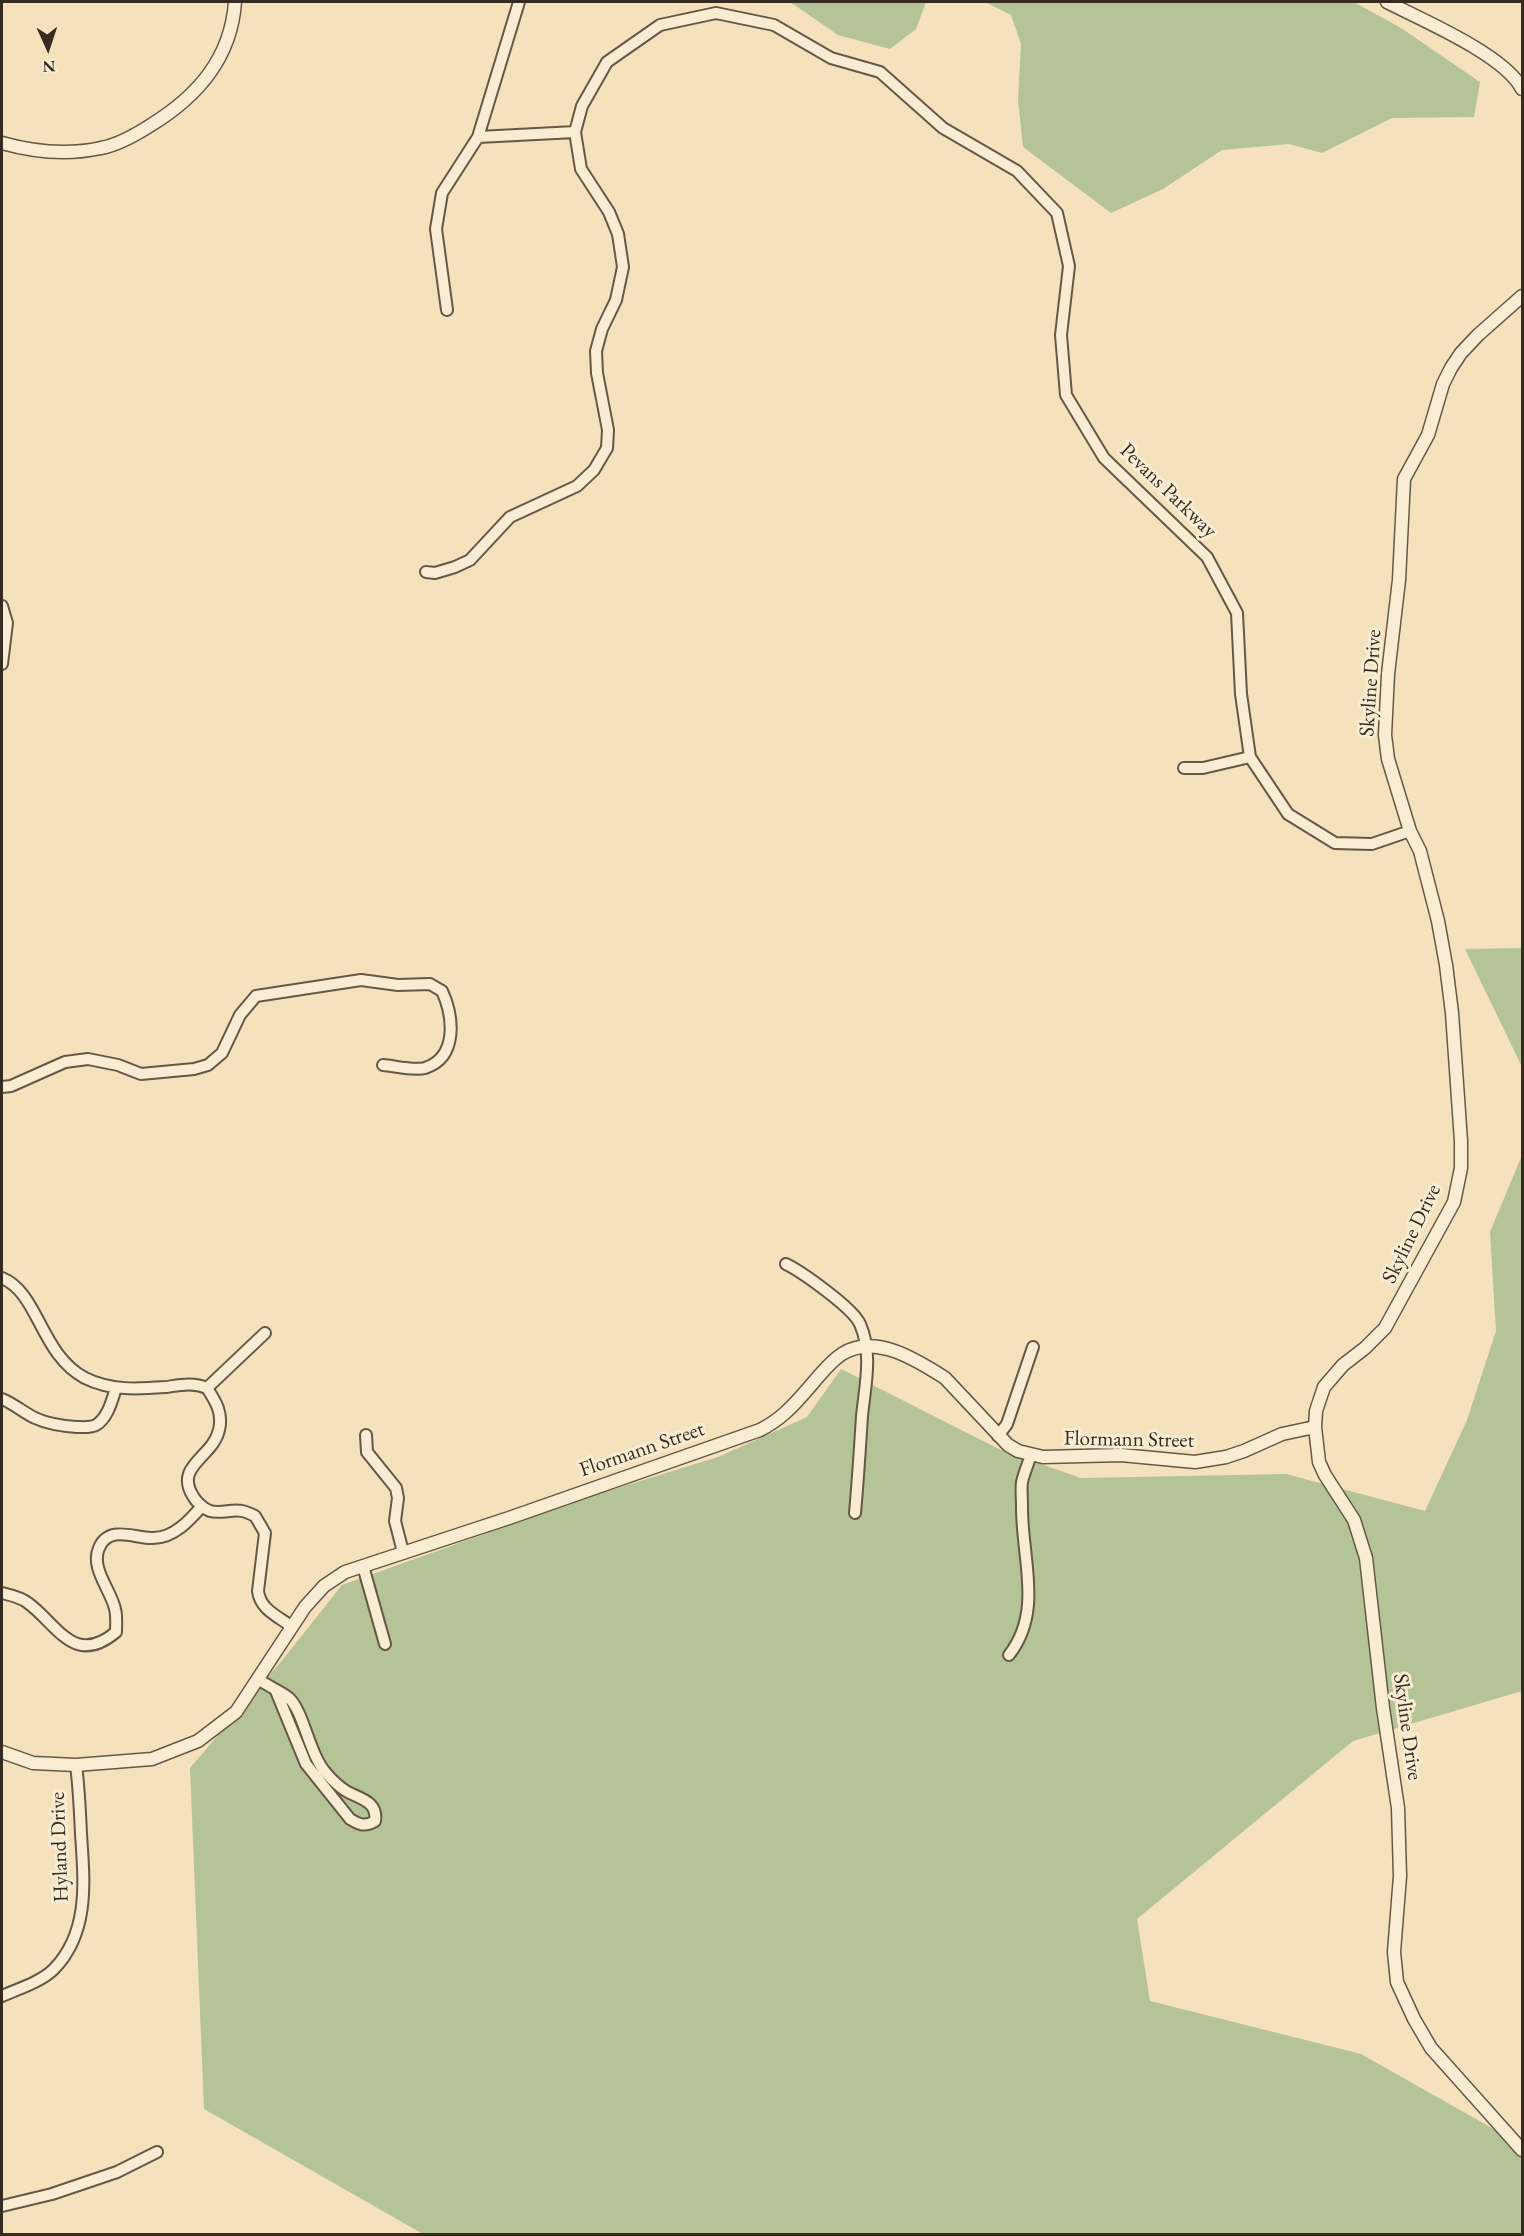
<!DOCTYPE html>
<html>
<head>
<meta charset="utf-8">
<style>
	body { margin:0 }
	#map { position:relative; width:1524px; height:2236px; overflow:hidden; background:#f5e1bc; font-family:"EB Garamond",serif }
	canvas { display:block }
	.frame { position:absolute; inset:0; border:3px solid #352b20; pointer-events:none }
	.north { position:absolute; left:18px; top:18px; width:60px; height:60px; -webkit-text-stroke:4px #f8ecd3; paint-order:stroke; rotate:177deg; font-size:16px; font-weight:700; line-height:24px; text-align:center; color:#352b20 }
	.north::after { content:''; display:block; margin:auto; width:21px; height:27px; background:#352b20; clip-path:polygon(50% 0,100% 100%,50% 72%,0 100%) }
</style>
</head>
<body>
<div id="map">
<canvas width="1524" height="2236"></canvas>
<div class="frame"></div>
<div class="north">N</div>
</div>
<script>
const c = document.querySelector('canvas').getContext('2d');
c.lineJoin = 'round';
function paint(path, color) {
  c.fillStyle = color;
  c.fill(path, 'evenodd');
}
function strokePath(path, color, width, dash) {
  c.strokeStyle = color;
  c.lineWidth = width;
  c.lineCap = dash ? 'butt' : 'round';
  c.setLineDash(dash || []);
  c.stroke(path);
}
function drawText(font, color, halo, rows, align = 'center') {
  c.font = font + ' "EB Garamond",serif';
  c.lineWidth = 6;
  c.setLineDash([]);
  c.textBaseline = 'middle';
  c.strokeStyle = halo;
  c.fillStyle = color;
  for (const [text, x, y, turn = 0] of rows) {
    c.save();
    c.translate(x, y);
    c.rotate((+turn || 0) * Math.PI / 180);
    c.textAlign = isNaN(turn) ? turn : align;
    if (halo) c.strokeText(text, 0, 0);
    c.fillText(text, 0, 0);
    c.restore();
  }
}
paint(new Path2D(`
	M790,2H926L916,29L890,49L838,35Z
	M985,2H1354L1401,28L1480,82L1474,117L1392,118L1322,153L1289,144L1222,150L1163,189L1111,213L1023,147L1018,100L1021,44L1011,15Z
	M1522,948V1067L1465,949Z
	M1522,1155V1691L1353,1741L1137,1919L1150,2001L1361,2054L1522,2145V2234H423L204,2109L190,1768L284,1658L342,1585L585,1498L718,1457L807,1417L841,1369L1001,1450L1081,1478L1286,1474L1425,1511L1467,1420L1496,1331L1490,1232Z`), '#b5c496');
const minor = new Path2D(`
	M478,137L575,132
	M447,310L436,229L442,193L478,137L519,2
	M426,572L435,573L455,567L470,560L510,517L577,486L594,470L607,448L608,430L597,373L596,351L602,329L616,300L623,267L618,234L609,212L581,169L575,132L582,106L607,62L660,25L716,13L774,25L831,58L880,72L943,128L1017,171L1057,213L1069,266L1061,335L1066,395L1104,458L1207,557L1237,613L1241,694L1250,757L1288,814L1335,843L1372,844L1410,831
	M2,606L7,623L2,664
	M1184,768H1203L1250,757
	M2,1087L11,1086L65,1062L88,1059L118,1065L141,1074L194,1069L208,1065L222,1053L240,1015L256,996L361,980L398,985L430,984L442,991C453,1015 459,1057 425,1068C414,1071 395,1066 383,1065
	M786,1264C802,1272 853,1308 860,1324C873,1354 865,1386 862,1416C860,1448 858,1480 855,1513
	M2,1278C39,1293 40,1354 85,1378C111,1391 138,1389 166,1387C180,1385 193,1382 207,1388C216,1402 223,1413 219,1430C213,1457 174,1466 193,1496C196,1502 204,1509 210,1511C220,1514 232,1509 242,1511C247,1512 251,1514 255,1516L265,1533L258,1591C260,1609 277,1616 291,1626
	M207,1388L265,1333
	M2,1399C14,1404 23,1412 35,1418C48,1424 62,1426 77,1427C82,1427 91,1428 96,1425C108,1418 112,1400 116,1388
	M366,1435L367,1452L396,1488L398,1498L395,1521L403,1552
	M998,1436L1007,1424L1033,1347
	M363,1566L385,1644
	M2,1593C10,1595 21,1597 28,1603C58,1625 74,1667 116,1632C116,1624 117,1616 115,1609C111,1590 90,1568 99,1548C109,1524 136,1539 153,1538C174,1538 190,1520 202,1506
	M1009,1655C1044,1610 1021,1557 1022,1505C1022,1498 1021,1489 1022,1482C1024,1473 1028,1464 1031,1455
	M258,1679C266,1685 284,1693 289,1698C304,1712 309,1754 326,1773C332,1780 338,1786 346,1791C360,1799 378,1801 375,1821C365,1827 360,1825 350,1819L306,1764L276,1691
	M2,1996C18,1989 41,1982 54,1969C90,1932 84,1880 81,1834C80,1811 79,1788 76,1765
	M2,2206L52,2194L117,2172L157,2152`);
const tertiary = new Path2D(`
	M1387,2C1422,20 1505,55 1522,89
	M2,143C34,152 69,155 101,148C118,145 137,134 151,125C198,96 231,58 235,2
	M1522,296L1478,335L1461,353L1451,368L1443,384L1428,435L1404,479L1399,580L1388,674L1385,735L1388,759L1410,831L1420,851L1438,921L1446,965L1452,1013L1461,1141V1168L1454,1202L1385,1328L1365,1348L1343,1365L1324,1387L1316,1411L1315,1427L1319,1462L1325,1475L1354,1520L1366,1558L1383,1708L1398,1808L1400,1876L1394,1952L1397,1982L1414,2019L1431,2048L1522,2150
	M2,1752L33,1763L76,1765L152,1759L198,1741L236,1712L305,1607L324,1586L345,1572L509,1518L760,1430C780,1420 792,1407 806,1391C817,1379 828,1363 842,1354C875,1333 917,1360 945,1378L1008,1445L1018,1451L1043,1457L1121,1455L1195,1462L1226,1457L1244,1451L1282,1434L1315,1427`);
strokePath(minor, '#655847', 14);
strokePath(tertiary, '#655847', 15);
strokePath(minor, '#f8ecd3', 10);
strokePath(tertiary, '#f8ecd3', 12);
drawText('21px', '#352b20', '#f8ecd3', [
	["Pevans Parkway",1168,491,44],
	["Skyline Drive",1371,683,-86],
	["Skyline Drive",1412,1234,-64],
	["Flormann Street",1129,1440,1],
	["Flormann Street",642,1450,-19],
	["Skyline Drive",1407,1727,82],
	["Hyland Drive",60,1847,-92]
]);
</script>
</body>
</html>
